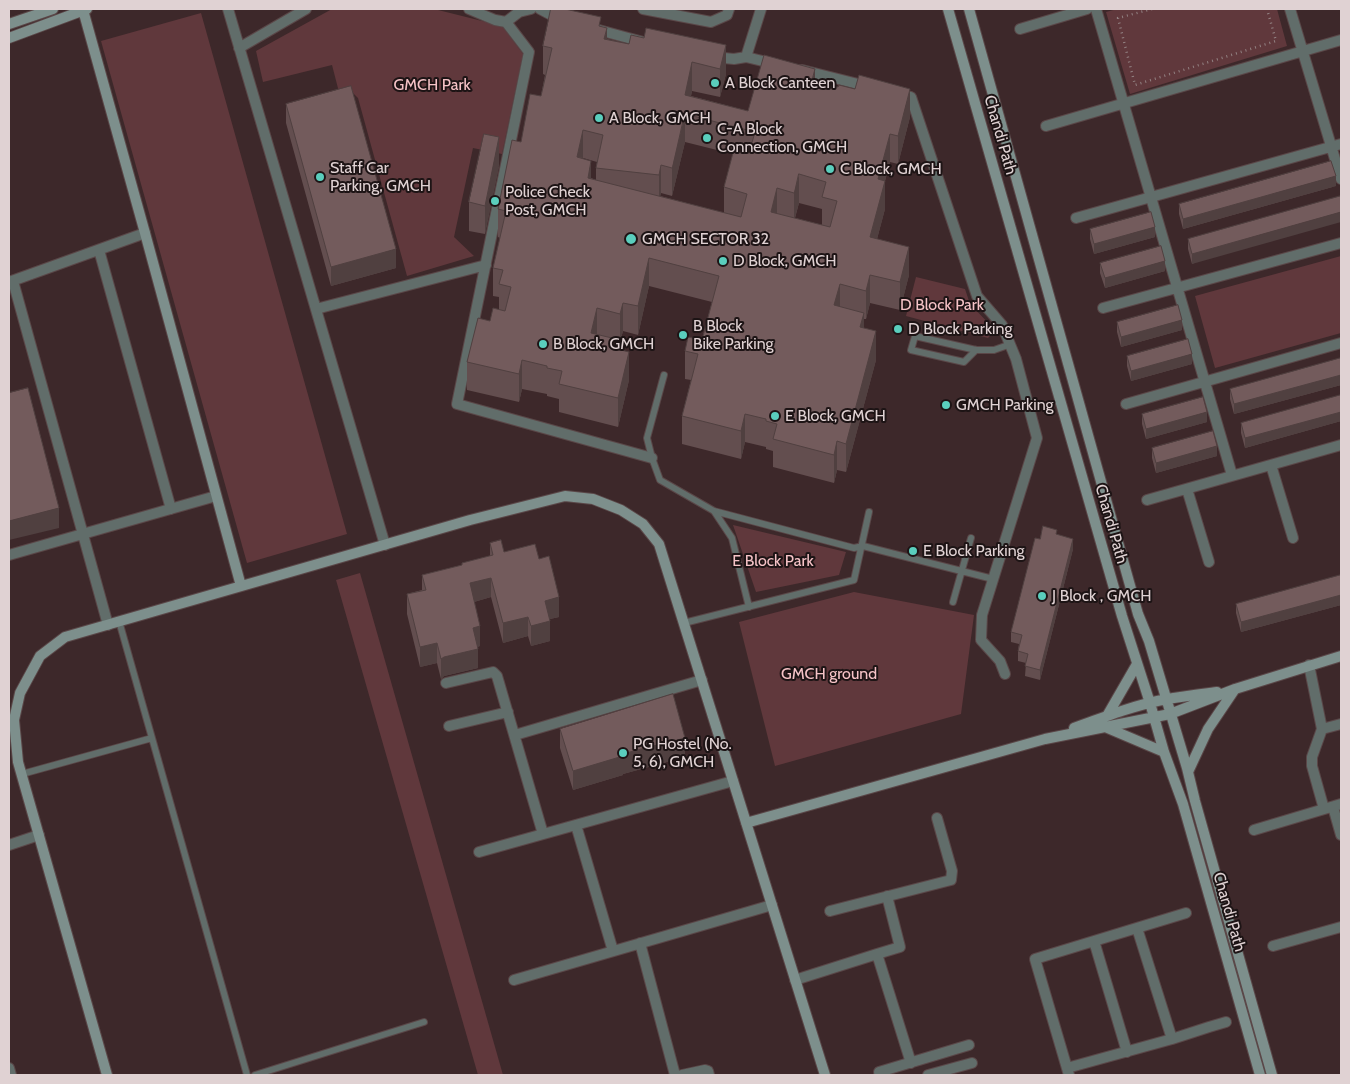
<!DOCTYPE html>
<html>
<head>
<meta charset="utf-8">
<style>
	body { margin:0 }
	#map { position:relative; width:1350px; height:1084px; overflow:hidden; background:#3d282a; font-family:Cabin,sans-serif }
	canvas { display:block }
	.frame { position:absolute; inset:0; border:10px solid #e0d2d3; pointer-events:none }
</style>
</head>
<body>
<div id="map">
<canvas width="1350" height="1084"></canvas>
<div class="frame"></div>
</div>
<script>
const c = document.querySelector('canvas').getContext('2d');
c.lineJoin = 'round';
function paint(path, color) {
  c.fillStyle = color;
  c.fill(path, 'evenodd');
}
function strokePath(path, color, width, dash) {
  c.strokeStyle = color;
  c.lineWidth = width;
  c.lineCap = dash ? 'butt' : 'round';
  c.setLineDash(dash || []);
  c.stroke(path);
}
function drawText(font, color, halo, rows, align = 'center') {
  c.font = font + ' Cabin,sans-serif';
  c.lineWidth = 4;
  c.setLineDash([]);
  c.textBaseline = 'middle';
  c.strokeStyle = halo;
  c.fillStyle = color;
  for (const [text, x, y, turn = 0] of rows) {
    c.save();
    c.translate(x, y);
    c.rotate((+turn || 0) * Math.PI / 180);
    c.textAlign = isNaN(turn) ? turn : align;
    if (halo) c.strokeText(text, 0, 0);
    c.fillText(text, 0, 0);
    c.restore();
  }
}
paint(new Path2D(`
	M332,9H434L502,26L523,54L502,154L473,148L454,237L474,256L407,276L358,98L353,93L340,96L332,65L263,82L256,51Z
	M1117,9H1277L1287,46L1130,94L1106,12Z
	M201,13L347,534L247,563L101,41Z
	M1341,256V333L1215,368L1195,296Z
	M916,277L965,289L970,304L995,330L988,338L906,316Z
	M733,525L846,552L839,575L756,592Z
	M360,573L503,1075H478L336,580Z
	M854,592L974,615L961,714L775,766L739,622Z`), '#60383c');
const lane = new Path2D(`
	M976,350L964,362L911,350L915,336L976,350H994L1011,344
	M664,375L647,438L652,458L660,480L714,511L732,538L749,607
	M714,511L854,548L863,546L993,579
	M953,602L971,538
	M119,621L247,1075
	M684,623L854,580L869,512
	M22,774L152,738
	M255,1075L424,1022`);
const street = new Path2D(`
	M228,9L385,545
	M469,9L495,20L506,22L529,52L457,404L652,458
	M540,9L561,20
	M643,9L711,22L727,15L729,9
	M1096,9L1232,475
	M1290,9L1341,179
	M506,22L519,12L531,9
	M595,29L643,42
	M1020,29L1087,9
	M239,48L306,9
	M714,57L734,59L746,57L775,64
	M746,57L761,9
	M802,70L870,87
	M899,94L911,97L977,296L1002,325L1016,359L1037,438L982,615L981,640L1000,661L1005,674
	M1046,126L1341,40
	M1076,218L1341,144
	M99,250L171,509
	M13,281L108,625
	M9,282L145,233
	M1103,308L1341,243
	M316,309L486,265
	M1126,404L1341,343
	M1271,465L1293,538
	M1187,489L1209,562
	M1147,500L1341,445
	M9,555L216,496
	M1309,665L1322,729L1341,724
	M446,683L493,672L497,676L543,834
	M449,726L508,712
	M1322,729L1312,757V766L1324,809
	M515,735L702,680
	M1333,807L1341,835
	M576,825L613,951
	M1254,830L1341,804
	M9,845L39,835
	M479,852L733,781
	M830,911L951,880L952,871L937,818
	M1137,928L1172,1039
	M1094,941L1127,1052
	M640,943L675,1075
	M1273,946L1341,927
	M877,954L900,947L887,896
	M514,980L772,905
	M795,980L877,954L911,1063
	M9,1068L11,1075
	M1067,1068L1172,1039L1209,1027L1226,1022
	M879,1072L969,1045
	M682,1075L705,1070L708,1071L709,1075
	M928,1075L972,1063
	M1069,1075L1035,959L1186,913`);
const secondary = new Path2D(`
	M948,9L1122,616L1150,703L1164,752L1183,804L1260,1075
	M969,9L1138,614L1149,641L1187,768L1195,801L1272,1075
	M83,10L145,233L241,586
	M9,24L53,9
	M9,38L87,9
	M1107,716L1137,664
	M1105,727L1164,752
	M1074,728C1104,717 1135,705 1167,699C1184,696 1201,694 1217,692
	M1188,772L1208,729L1235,689
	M746,823L1045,739L1170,714L1235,689L1341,656
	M107,1075L18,762L14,720L20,693L40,656L65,637L470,520L565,496L593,499L621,510L643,524L659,544L825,1075`);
strokePath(lane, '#5a4748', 8);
strokePath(street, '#5a4748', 12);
strokePath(secondary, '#5a4748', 12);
strokePath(new Path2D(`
	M1152,9L1118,18L1135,85L1276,41L1267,9`), '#928182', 2.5, [1, 4]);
strokePath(lane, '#616d6a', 6);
strokePath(street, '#616d6a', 10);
strokePath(secondary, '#7d8f8c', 10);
paint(new Path2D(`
	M601,26L607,39L629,44L644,38L726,45V74L720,97L692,91L691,96L748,111L815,81L910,117L898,164L890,162L885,181V209L877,239L909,275L900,310L870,303L866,319H864V328L876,360L846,472L837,470L834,483L773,467V451L766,449V447L745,442L741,459L682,444V416L691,380L685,379V351L702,340L712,302L649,286L638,335L623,331L620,342L612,340V347L629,380L618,427L559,412V399L547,396V394L522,389L519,402L467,390V362L490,321L499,309V297L493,296V268L500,238L498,237V209L521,142L541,96L545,75L543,74V46ZM685,142L733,154L724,187V213L660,196L661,193L672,196ZM583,158L597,162L596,168V180L591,178ZM799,203L822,209V225L795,218Z
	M286,104L396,268L331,286L286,123Z
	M499,166L485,234L469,231V202Z
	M1336,186L1183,229L1179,214V204Z
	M1341,196L1192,264L1188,249V239Z
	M1090,229L1155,237L1094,254L1090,239Z
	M1100,263L1165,271L1105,288L1100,273Z
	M1117,322L1182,330L1121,347L1117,332Z
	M1127,356L1192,364L1131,381L1127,366Z
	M1341,358V385L1234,414L1230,399V389Z
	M1341,395V421L1245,448L1241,433V423Z
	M1142,414L1207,422L1146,439L1142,424Z
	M1152,448L1217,456L1156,473L1152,458Z
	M1057,535L1073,549L1040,680L1025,676L1026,663L1018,661V651L1019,644L1011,642V632L1040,539Z
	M490,543L504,552L539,559L559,617L550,619V641L531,646L528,636L503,643L491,597L474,602L480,646L477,647L478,668L444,676L441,679L437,663L420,667L407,614V594L422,590V575L462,565V563L490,556Z
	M1341,575V605L1241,632L1236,613V604Z
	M560,729L685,757L623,774V775L573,790L560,748Z`), '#634e4f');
paint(new Path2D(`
	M607,28V56L604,39Z
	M726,45V74L720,97V69Z
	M692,62V91L687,114L685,95Z
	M815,69V97L812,80Z
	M910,89V117L898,164V136Z
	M685,114V142L672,196V168Z
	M583,130V158L577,157Z
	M890,134V162L878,207V179Z
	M499,137V166L485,234V206Z
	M591,161V189L588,178Z
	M661,165V193L659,204V175Z
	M799,174V203L794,221V193Z
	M1336,176V186L1183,229V219Z
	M885,181V209L870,265V237Z
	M777,188V217L771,212Z
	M1341,212V222L1192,264V254Z
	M1155,227V237L1094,254V244Z
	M909,247V275L900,310V282Z
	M396,249V268L331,286V267Z
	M649,258V286L638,335V306Z
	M1165,261V271L1105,288V278Z
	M870,275V303L866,319V291Z
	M840,284V313L834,305Z
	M623,303V331L620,342V314Z
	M597,308V336L591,333Z
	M864,313V341L860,327Z
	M1182,320V330L1121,347V337Z
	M876,331V360L846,472V444Z
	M629,352V380L618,427V398Z
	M1192,354V364L1131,381V371Z
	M522,360V389L519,402V374Z
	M1341,375V385L1234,414V404Z
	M1207,412V422L1146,439V429Z
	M1341,412V421L1245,448V438Z
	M745,414V442L741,459V431Z
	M837,441V470L834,483V455Z
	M1217,446V456L1156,473V463Z
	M59,508V528L9,540V521Z
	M1073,539V549L1040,680V670Z
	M491,578V597L470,603V583Z
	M1341,595V605L1241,632V622Z
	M559,597V617L545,620V601Z
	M528,617V636L503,643V623Z
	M550,621V641L531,646V626Z
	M480,626V646L473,648V628Z
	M437,643V663L420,667V647Z
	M478,649V668L444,676L441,679V659L444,657Z
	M685,738V757L623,774V775L573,790V771L622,754Z`), '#504040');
const building = new Path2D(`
	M551,9H565L601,17L599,26L607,28L604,39L629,44L631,35L644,38L646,28L726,45L720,69L692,62L685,95L748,111L764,55L815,69L812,80L838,87L839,85L855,89L859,75L910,89L898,136L890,134L878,179L885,181L870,237L909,247L900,282L870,275L866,291L840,284L834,305L864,313L860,327L876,331L846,444L837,441L834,455L773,439L777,424L766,421V419L745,414L741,431L682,416L698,354L685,351L688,337L702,340L719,276L649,258L638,306L623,303L620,314L597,308L591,333L612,338L609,347L629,352L618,398L559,384L562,371L547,368V366L522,360L519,374L467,362L478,318L490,321L493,308L505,311L511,287L499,284L503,270L493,268L506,211L498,209L512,140L521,142L530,94L541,96L552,48L543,46ZM685,114L755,132L749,153L734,149L724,187L747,194L741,217L588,178L591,161L577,157L583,130L603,135L596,168L659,175L661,165L672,168ZM799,174L826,182L822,197L837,201L830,227L771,212L777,188L794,193Z
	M351,86L396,249L331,267L286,104Z
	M484,134L499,137L485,206L469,202Z
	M1331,161L1336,176L1183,219L1179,204Z
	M1341,196V212L1192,254L1188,239Z
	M1151,212L1155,227L1094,244L1090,229Z
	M1161,246L1165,261L1105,278L1100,263Z
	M1178,305L1182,320L1121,337L1117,322Z
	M1188,339L1192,354L1131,371L1127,356Z
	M1341,358V375L1234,404L1230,389Z
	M28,388L59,508L9,521V393Z
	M1341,395V412L1245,438L1241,423Z
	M1203,397L1207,412L1146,429L1142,414Z
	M1213,431L1217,446L1156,463L1152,448Z
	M1043,526L1057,530L1056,534L1073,539L1040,670L1025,666L1028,654L1018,651L1022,635L1011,632L1035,538L1040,539Z
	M501,540L504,552L535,544L539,559L549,556L559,597L545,601L550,621L531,626L528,617L503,623L491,578L470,583L480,626L473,628L478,649L444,657L441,659L437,643L420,647L407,594L426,590L422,575L462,565V563L493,555L490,543Z
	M1341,575V595L1241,622L1236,604Z
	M673,694L685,738L622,754L623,756L573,771L560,729Z`);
paint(building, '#735b5c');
strokePath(building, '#504040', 1);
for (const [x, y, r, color] of [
	[715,83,5,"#5acebd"],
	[599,118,5,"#5acebd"],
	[707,138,5,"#5acebd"],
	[830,169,5,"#5acebd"],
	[320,177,5,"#5acebd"],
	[495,201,5,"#5acebd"],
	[631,239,6,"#5acebd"],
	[723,261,5,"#5acebd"],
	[898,329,5,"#5acebd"],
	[683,335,5,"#5acebd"],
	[543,344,5,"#5acebd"],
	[946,405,5,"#5acebd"],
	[775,416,5,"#5acebd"],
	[913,551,5,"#5acebd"],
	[1042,596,5,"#5acebd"],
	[623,753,5,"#5acebd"]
]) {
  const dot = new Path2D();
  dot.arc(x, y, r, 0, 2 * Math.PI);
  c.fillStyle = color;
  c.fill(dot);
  strokePath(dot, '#1d1415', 2);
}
drawText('16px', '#e0d2d3', '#1d1415', [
	["A Block Canteen",725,83],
	["A Block, GMCH",609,118],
	["C-A Block",717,129],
	["Connection, GMCH",717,147],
	["Staff Car",330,168],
	["Parking, GMCH",330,186],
	["C Block, GMCH",840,169],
	["Police Check",505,192],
	["Post, GMCH",505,210],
	["GMCH SECTOR 32",642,239],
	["D Block, GMCH",733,261],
	["B Block",693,326],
	["Bike Parking",693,344],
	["D Block Parking",908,329],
	["B Block, GMCH",553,344],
	["GMCH Parking",956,405],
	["E Block, GMCH",785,416],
	["E Block Parking",923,551],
	["J Block , GMCH",1052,596],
	["PG Hostel (No.",633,744],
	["5, 6), GMCH",633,762]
], 'left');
drawText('16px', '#f6c3c7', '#1d1415', [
	["GMCH Park",432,85],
	["D Block Park",942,305],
	["E Block Park",773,561],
	["GMCH ground",829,674]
]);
drawText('16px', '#e0d2d3', '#1d1415', [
	["Chandi Path",1000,135,74],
	["Chandi Path",1111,524,74],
	["Chandi Path",1229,912,74]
]);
</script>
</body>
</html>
